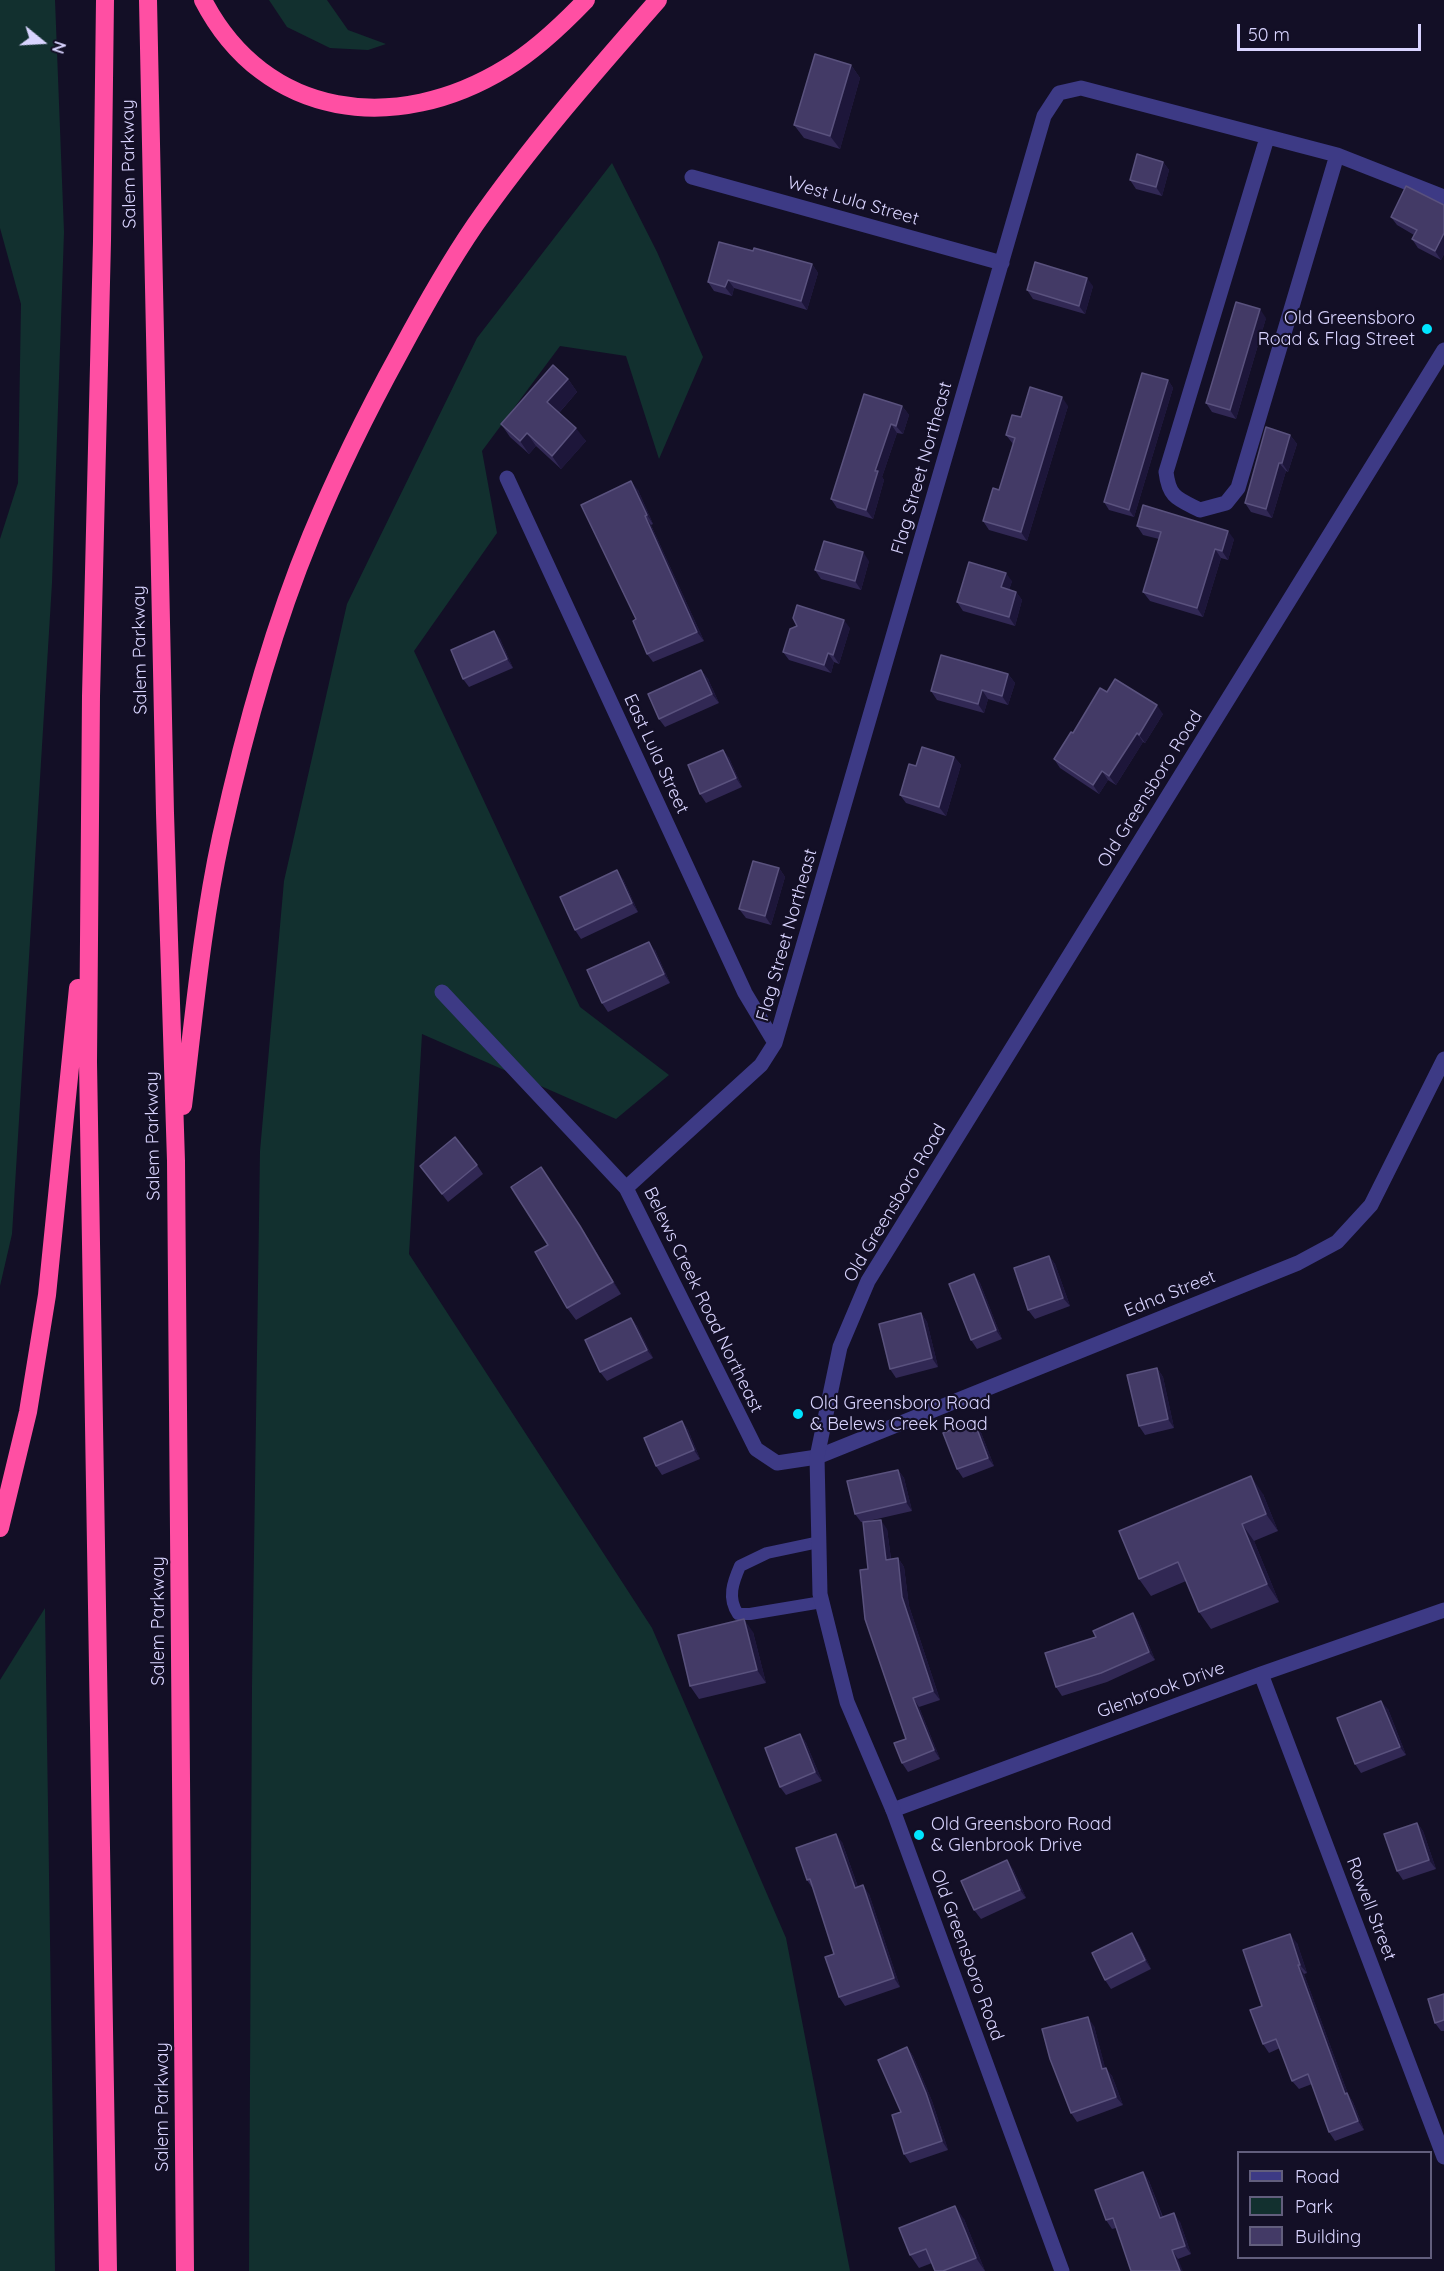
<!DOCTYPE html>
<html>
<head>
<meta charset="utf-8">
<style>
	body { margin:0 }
	#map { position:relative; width:1444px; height:2271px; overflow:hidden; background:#130f26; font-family:Quicksand,sans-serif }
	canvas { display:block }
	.legend { position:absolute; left:1237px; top:2151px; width:195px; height:108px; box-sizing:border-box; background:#130f26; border:2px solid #625e7d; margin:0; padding:8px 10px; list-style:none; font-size:18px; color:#d9d4ff }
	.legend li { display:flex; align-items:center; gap:12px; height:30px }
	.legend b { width:30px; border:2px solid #625e7d }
	.north { position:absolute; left:12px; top:12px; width:60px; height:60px; -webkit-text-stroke:4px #130f26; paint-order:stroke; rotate:108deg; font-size:16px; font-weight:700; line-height:24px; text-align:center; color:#d9d4ff }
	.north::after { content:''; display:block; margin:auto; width:21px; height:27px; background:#d9d4ff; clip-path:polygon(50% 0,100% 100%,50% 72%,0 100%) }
	.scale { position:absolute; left:1237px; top:24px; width:184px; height:27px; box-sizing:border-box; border:3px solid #d9d4ff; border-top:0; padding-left:8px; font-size:18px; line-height:21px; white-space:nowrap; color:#d9d4ff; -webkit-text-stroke:4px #130f26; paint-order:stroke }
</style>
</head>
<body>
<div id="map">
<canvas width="1444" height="2271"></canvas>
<ul class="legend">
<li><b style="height:8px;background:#3d3a85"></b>Road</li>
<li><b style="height:16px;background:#12302f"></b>Park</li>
<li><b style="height:16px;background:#433a66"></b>Building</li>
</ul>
<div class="north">N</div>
<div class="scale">50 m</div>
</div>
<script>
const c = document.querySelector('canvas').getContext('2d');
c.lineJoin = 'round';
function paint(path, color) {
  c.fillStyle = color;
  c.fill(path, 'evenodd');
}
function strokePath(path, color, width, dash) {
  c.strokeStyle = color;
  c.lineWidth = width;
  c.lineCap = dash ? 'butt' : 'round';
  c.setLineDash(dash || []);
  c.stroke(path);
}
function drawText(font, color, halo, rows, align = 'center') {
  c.font = font + ' Quicksand,sans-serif';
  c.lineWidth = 4.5;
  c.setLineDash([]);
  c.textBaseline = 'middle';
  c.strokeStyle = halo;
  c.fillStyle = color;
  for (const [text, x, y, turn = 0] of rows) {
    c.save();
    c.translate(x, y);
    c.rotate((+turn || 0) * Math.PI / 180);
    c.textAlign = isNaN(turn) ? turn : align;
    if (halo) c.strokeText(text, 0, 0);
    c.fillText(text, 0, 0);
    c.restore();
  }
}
paint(new Path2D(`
	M0,0H55L64,232L52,583L12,1234L0,1286V539L18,483L21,304L0,228Z
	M269,0H327L348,30L386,44L368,50L330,48L287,27Z
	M612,163L657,252L703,357L659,459L626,356L560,346L482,451L497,533L414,651L580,1007L669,1075L616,1119L422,1034L409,1254L652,1628L786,1938L850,2271H249L252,1686L260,1151L284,881L347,604L477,338Z
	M45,1608L55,2271H0V1680Z`), '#12302f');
strokePath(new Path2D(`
	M819,1542L767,1553L740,1566C733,1582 727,1598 738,1614H750L822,1602`), '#3d3a85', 12);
strokePath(new Path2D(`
	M1267,138L1166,472C1169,498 1178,499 1200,510L1226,503L1238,488L1337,155
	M692,177L1002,263
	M507,478L745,993L775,1043
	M442,992L626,1188L756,1449L777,1463L817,1457L1298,1263L1337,1242L1371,1205L1444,1059
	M626,1188L761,1065L775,1043L1044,116L1059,93L1081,88L1337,155L1444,197
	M1261,1674L1444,2157
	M893,1810L1261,1674L1444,1610`), '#3d3a85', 15);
strokePath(new Path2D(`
	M1062,2271L893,1810L847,1702L820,1594L817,1457L840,1347L868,1281L1444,350`), '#3d3a85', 15);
strokePath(new Path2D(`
	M105,0L102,241L91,696L88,1062L108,2271
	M148,0L165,813L176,1161L185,2271
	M203,0C265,120 397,135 506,68C536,50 562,25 586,0
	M183,1106C194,1016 202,925 221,837C243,737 272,630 311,536C337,473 367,412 400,352C423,309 447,266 475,225C530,146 594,73 658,0
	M0,1528L28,1412L47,1295L78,988`), '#ff4fa3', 18);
paint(new Path2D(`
	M851,65L860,78L840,149L804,138L794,125Z
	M1163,162L1169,170L1162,196L1136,189L1130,180Z
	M1444,205V254L1441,260L1418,248L1412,239L1414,235L1397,225L1391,217Z
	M753,251L812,264L818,273L807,310L734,288L732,296L714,291L708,282Z
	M1093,286L1085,314L1033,299L1027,290Z
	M1266,318L1236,419L1212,412L1206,403Z
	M568,379L577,392L559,413L586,441L561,469L536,446L529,454L510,437L501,424Z
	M1168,380L1173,388L1134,517L1109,510L1104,502Z
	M902,406L909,415L903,434L897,433L882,477L884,480L873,519L837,508L831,499Z
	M1068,406L1027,541L989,530L983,521L999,490L1013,444L1006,435L1021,417Z
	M1290,435L1297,444L1288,472L1286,471L1272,518L1251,512L1245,503Z
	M638,490L653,524L651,525L704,641L653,662L647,654L636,619Z
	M1137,526L1234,539L1228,560L1221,558L1203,617L1150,601L1143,592L1159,539L1143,535Z
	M869,561L861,590L821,579L815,570Z
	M1012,581L1009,590L1016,592L1022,600L1015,626L963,611L957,602Z
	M850,628L839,664L834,662L831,673L789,660L783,652Z
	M494,631L500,639L513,668L469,687L463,679Z
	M701,670L708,679L719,703L665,727L659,719Z
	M1008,674L1015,683L1008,705L988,699L984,713L937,700L931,691Z
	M1107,692L1163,714L1145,743L1143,742L1116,785L1108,780L1099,794L1060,768L1054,759L1073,733Z
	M723,750L729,758L742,787L706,803L700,794Z
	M954,757L961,765L946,816L906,803L900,795L916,766Z
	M779,868L785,877L771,925L746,918L739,909Z
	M623,879L638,912L581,939L575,930Z
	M655,950L670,983L608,1012L602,1003Z
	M477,1165L483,1174L448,1202L420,1166Z
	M588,1238L621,1294L576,1320L567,1308L548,1245Z
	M1049,1256L1055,1264L1070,1306L1035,1319L1028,1310Z
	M974,1274L980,1283L1002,1339L977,1349L971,1340Z
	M921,1313L927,1322L938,1367L896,1378L890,1369Z
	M631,1318L637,1326L653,1358L607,1381L600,1372Z
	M1157,1368L1163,1377L1174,1428L1145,1435L1139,1426Z
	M682,1421L688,1430L700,1459L662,1475L656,1466Z
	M974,1421L980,1430L994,1466L963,1478L957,1469Z
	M898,1470L904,1478L912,1511L864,1522L887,1529L891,1559L898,1558L904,1567L909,1606L940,1700L919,1707L940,1759L908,1772L902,1763L906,1739L868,1569L863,1522H861L855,1514Z
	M1263,1494L1278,1531L1254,1541L1279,1602L1211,1629L1199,1612L1186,1581L1151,1596L1139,1579Z
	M1133,1613L1139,1622L1155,1660L1107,1682L1062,1696L1056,1687L1096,1637Z
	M753,1632L766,1683L699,1699L690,1686Z
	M1388,1709L1406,1755L1361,1773L1355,1764Z
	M800,1734L806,1743L822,1781L786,1795L780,1787Z
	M1417,1823L1423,1831L1436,1869L1403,1880L1397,1871Z
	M842,1842L858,1887L869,1894L900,1987L845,2006L839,1997L834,1954L813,1889L807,1880Z
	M1013,1869L1026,1898L981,1919L974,1910Z
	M1138,1942L1151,1969L1111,1989L1105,1980Z
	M1297,1943L1307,1973L1304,1974L1348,2094L1353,2102L1364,2130L1335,2141L1329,2132L1312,2084L1299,2089L1292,2081L1280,2048L1269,2053L1263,2044L1262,2006Z
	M1444,1994V2031H1441L1435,2023Z
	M1094,2026L1105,2068L1112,2076L1123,2105L1077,2122L1071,2113Z
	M907,2047L913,2056L932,2101L948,2150L910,2163L904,2154L901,2112Z
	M1143,2172L1149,2181L1163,2217L1180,2222L1191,2254L1178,2259L1116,2228L1112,2229L1106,2220Z
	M964,2219L985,2271H935L932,2263L919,2268L910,2255Z`), '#312854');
paint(new Path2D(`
	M851,65L860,78L840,149L830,136Z
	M1163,162L1169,170L1162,196L1156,187Z
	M1444,233V254L1441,260L1435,251Z
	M812,264L818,273L807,310L801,301Z
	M1087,278L1093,286L1085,314L1079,306Z
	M728,280L734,288L732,296L725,287Z
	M1260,309L1266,318L1236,419L1230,410Z
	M568,379L577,392L557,415L547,402Z
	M1168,380L1173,388L1134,517L1129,510Z
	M1062,397L1068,406L1027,541L1021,532Z
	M902,406L909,415L903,434L896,426Z
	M891,424L897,433L882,477L884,480L873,519L866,510L875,471Z
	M576,428L586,441L561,469L552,456Z
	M527,433L536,446L529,454L520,441Z
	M1290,435L1297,444L1288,472L1282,463Z
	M1279,463L1286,471L1272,518L1266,509Z
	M631,481L638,490L653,524L647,515Z
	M645,516L651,525L704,641L697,632Z
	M1228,531L1234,539L1228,560L1222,551Z
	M1215,549L1221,558L1203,617L1197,608Z
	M863,552L869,561L861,590L855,581Z
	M1006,573L1012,581L1007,596L1001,587Z
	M1016,592L1022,600L1015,626L1009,617Z
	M844,620L850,628L839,664L833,655Z
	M494,631L500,639L513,668L507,659Z
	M828,653L834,662L831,673L824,665Z
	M701,670L708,679L719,703L712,694Z
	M1008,674L1015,683L1008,705L1002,696Z
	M982,690L988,699L984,713L978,704Z
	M1157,705L1163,714L1145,743L1139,735Z
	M1137,733L1143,742L1116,785L1109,776Z
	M723,750L729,758L742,787L736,778Z
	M954,757L961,765L946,816L939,807Z
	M1102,771L1108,780L1099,794L1093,785Z
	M779,868L785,877L771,925L765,916Z
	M617,870L623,879L638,912L632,903Z
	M649,942L655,950L670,983L664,974Z
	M541,1167L588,1238L621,1294L613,1282Z
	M1049,1256L1055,1264L1070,1306L1063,1298Z
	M974,1274L980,1283L1002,1339L996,1330Z
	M921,1313L927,1322L938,1367L932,1358Z
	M631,1318L637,1326L653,1358L647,1350Z
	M1157,1368L1163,1377L1174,1428L1168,1419Z
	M682,1421L688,1430L700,1459L694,1450Z
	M974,1421L980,1430L994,1466L988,1458Z
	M898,1470L904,1478L912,1511L906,1502Z
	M1251,1476L1263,1494L1278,1531L1266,1514Z
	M881,1520L887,1529L892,1568L886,1560Z
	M1242,1524L1254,1541L1279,1602L1267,1584Z
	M898,1558L904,1567L909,1606L940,1700L933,1691L902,1597Z
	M1133,1613L1139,1622L1155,1660L1149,1652Z
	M744,1619L753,1632L766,1683L757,1670Z
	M913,1698L919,1707L940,1759L934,1750Z
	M1381,1701L1388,1709L1406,1755L1400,1747Z
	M800,1734L806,1743L822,1781L815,1772Z
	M1417,1823L1423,1831L1436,1869L1429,1860Z
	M836,1834L842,1842L861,1896L855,1888Z
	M1007,1860L1013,1869L1026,1898L1020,1890Z
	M863,1885L869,1894L900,1987L894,1978Z
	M1132,1933L1138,1942L1151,1969L1145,1960Z
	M1290,1934L1297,1943L1307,1973L1300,1965Z
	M1298,1965L1304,1974L1348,2094L1353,2102L1364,2130L1358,2121L1345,2094Z
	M1088,2017L1094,2026L1108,2078L1102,2069Z
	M907,2047L913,2056L932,2101L948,2150L942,2141Z
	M1106,2068L1112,2076L1123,2105L1116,2097Z
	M1143,2172L1149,2181L1166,2227L1160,2218Z
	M955,2206L964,2219L985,2271L976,2258Z
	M1174,2213L1180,2222L1191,2254L1185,2246Z
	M1172,2250L1178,2259L1183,2271H1180Z`), '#1d163a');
const building = new Path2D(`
	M815,54L851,65L830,136L794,125Z
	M1137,154L1163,162L1156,187L1130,180Z
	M1406,186L1444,205V233L1435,251L1412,239L1417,230L1391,217Z
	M719,242L753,251L754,248L812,264L801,301L728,280L725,287L708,282Z
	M1035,262L1087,278L1079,306L1027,290Z
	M1236,302L1260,309L1230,410L1206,403Z
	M553,365L568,379L547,402L576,428L552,456L527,433L520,441L501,424Z
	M1142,373L1168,380L1129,510L1104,502Z
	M1030,387L1062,397L1021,532L983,521L993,488L999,490L1015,438L1006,435L1012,415L1021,417Z
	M864,394L902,406L896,426L891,424L875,471H878L866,510L831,499Z
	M1266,427L1290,435L1282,463H1279L1266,509L1245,503Z
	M631,481L647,515L645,516L697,632L647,654L633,621L636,619L581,505Z
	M1143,505L1228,531L1222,551L1215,549L1197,608L1143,592L1161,532L1137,526Z
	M824,541L863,552L855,581L815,570Z
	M969,562L1006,573L1001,587L1016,592L1009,617L957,602Z
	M797,605L844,620L833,655L828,653L824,665L783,652L790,629L797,626L793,618Z
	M494,631L507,659L463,679L451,650Z
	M941,655L1008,674L1002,696L982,690L978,704L931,691Z
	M701,670L712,694L659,719L648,694Z
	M1115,679L1157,705L1139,735L1137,733L1109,776L1102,771L1093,785L1054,759L1071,732L1073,733L1100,688L1107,692Z
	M922,747L954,757L939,807L900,795L909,764L916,766Z
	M723,750L736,778L700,794L688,765Z
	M753,861L779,868L765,916L739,909Z
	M617,870L632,903L575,930L560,897Z
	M649,942L664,974L602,1003L587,970Z
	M455,1137L477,1165L442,1194L420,1166Z
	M541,1167L580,1226L613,1282L567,1308L535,1252L548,1245L511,1187Z
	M1049,1256L1063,1298L1028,1310L1014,1268Z
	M974,1274L996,1330L971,1340L949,1284Z
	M921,1313L932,1358L890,1369L879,1324Z
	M631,1318L647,1350L600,1372L585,1340Z
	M1157,1368L1168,1419L1139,1426L1127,1375Z
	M682,1421L694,1450L656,1466L644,1438Z
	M974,1421L988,1458L957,1469L943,1433Z
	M898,1470L906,1502L855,1514L847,1481Z
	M1251,1476L1266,1514L1242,1524L1267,1584L1199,1612L1178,1562L1139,1579L1119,1531Z
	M881,1520L886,1560L898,1558L902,1597L933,1691L913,1698L934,1750L902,1763L894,1743L906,1739L865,1619L860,1570L868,1569L863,1522Z
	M1133,1613L1149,1652L1101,1673L1056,1687L1045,1653L1096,1637L1093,1631Z
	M744,1619L757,1670L690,1686L678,1635Z
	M1381,1701L1400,1747L1355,1764L1337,1718Z
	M800,1734L815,1772L780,1787L765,1748Z
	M1417,1823L1429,1860L1397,1871L1384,1834Z
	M836,1834L855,1888L863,1885L894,1978L839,1997L825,1957L834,1954L810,1879L807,1880L796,1848Z
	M1007,1860L1020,1890L974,1910L961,1881Z
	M1132,1933L1145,1960L1105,1980L1092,1953Z
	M1290,1934L1300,1965H1298L1345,2094L1347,2093L1358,2121L1329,2132L1308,2074L1292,2081L1276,2039L1263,2044L1250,2010L1262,2006L1243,1950Z
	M1444,1994V2020L1435,2023L1428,1999Z
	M1088,2017L1102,2069L1106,2068L1116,2097L1071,2113L1050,2059L1042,2029Z
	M907,2047L926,2093L942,2141L904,2154L892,2115L901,2112L878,2060Z
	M1143,2172L1160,2218L1174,2213L1185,2246L1172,2250L1180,2271H1131L1113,2218L1106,2220L1095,2190Z
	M955,2206L976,2258L943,2271H935L926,2249L910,2255L899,2228Z`);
paint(building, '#433a66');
strokePath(building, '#5a527e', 1.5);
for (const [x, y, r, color] of [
	[1427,329,6,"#00e5ff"],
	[798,1414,6,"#00e5ff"],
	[919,1835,6,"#00e5ff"]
]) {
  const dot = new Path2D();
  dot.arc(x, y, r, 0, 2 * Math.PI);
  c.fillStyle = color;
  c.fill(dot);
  strokePath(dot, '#130f26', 2);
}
drawText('18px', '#d9d4ff', '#130f26', [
	["Salem Parkway",129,164,-91],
	["West Lula Street",853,201,16],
	["Flag Street Northeast",922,468,-74],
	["Salem Parkway",140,650,-91],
	["East Lula Street",656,754,65],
	["Old Greensboro Road",1150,789,-58],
	["Flag Street Northeast",787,935,-74],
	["Salem Parkway",153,1136,-91],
	["Old Greensboro Road",895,1203,-59],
	["Edna Street",1170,1294,-22],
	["Belews Creek Road Northeast",703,1300,64],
	["Salem Parkway",159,1621,-90],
	["Glenbrook Drive",1161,1690,-20],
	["Rowell Street",1371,1909,69],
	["Old Greensboro Road",967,1955,70],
	["Salem Parkway",163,2107,-90]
]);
drawText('18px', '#d9d4ff', '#130f26', [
	["Old Greensboro",1415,319,"right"],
	["Road & Flag Street",1415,340,"right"],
	["Old Greensboro Road",810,1404],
	["& Belews Creek Road",810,1425],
	["Old Greensboro Road",931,1825],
	["& Glenbrook Drive",931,1846]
], 'left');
</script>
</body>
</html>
